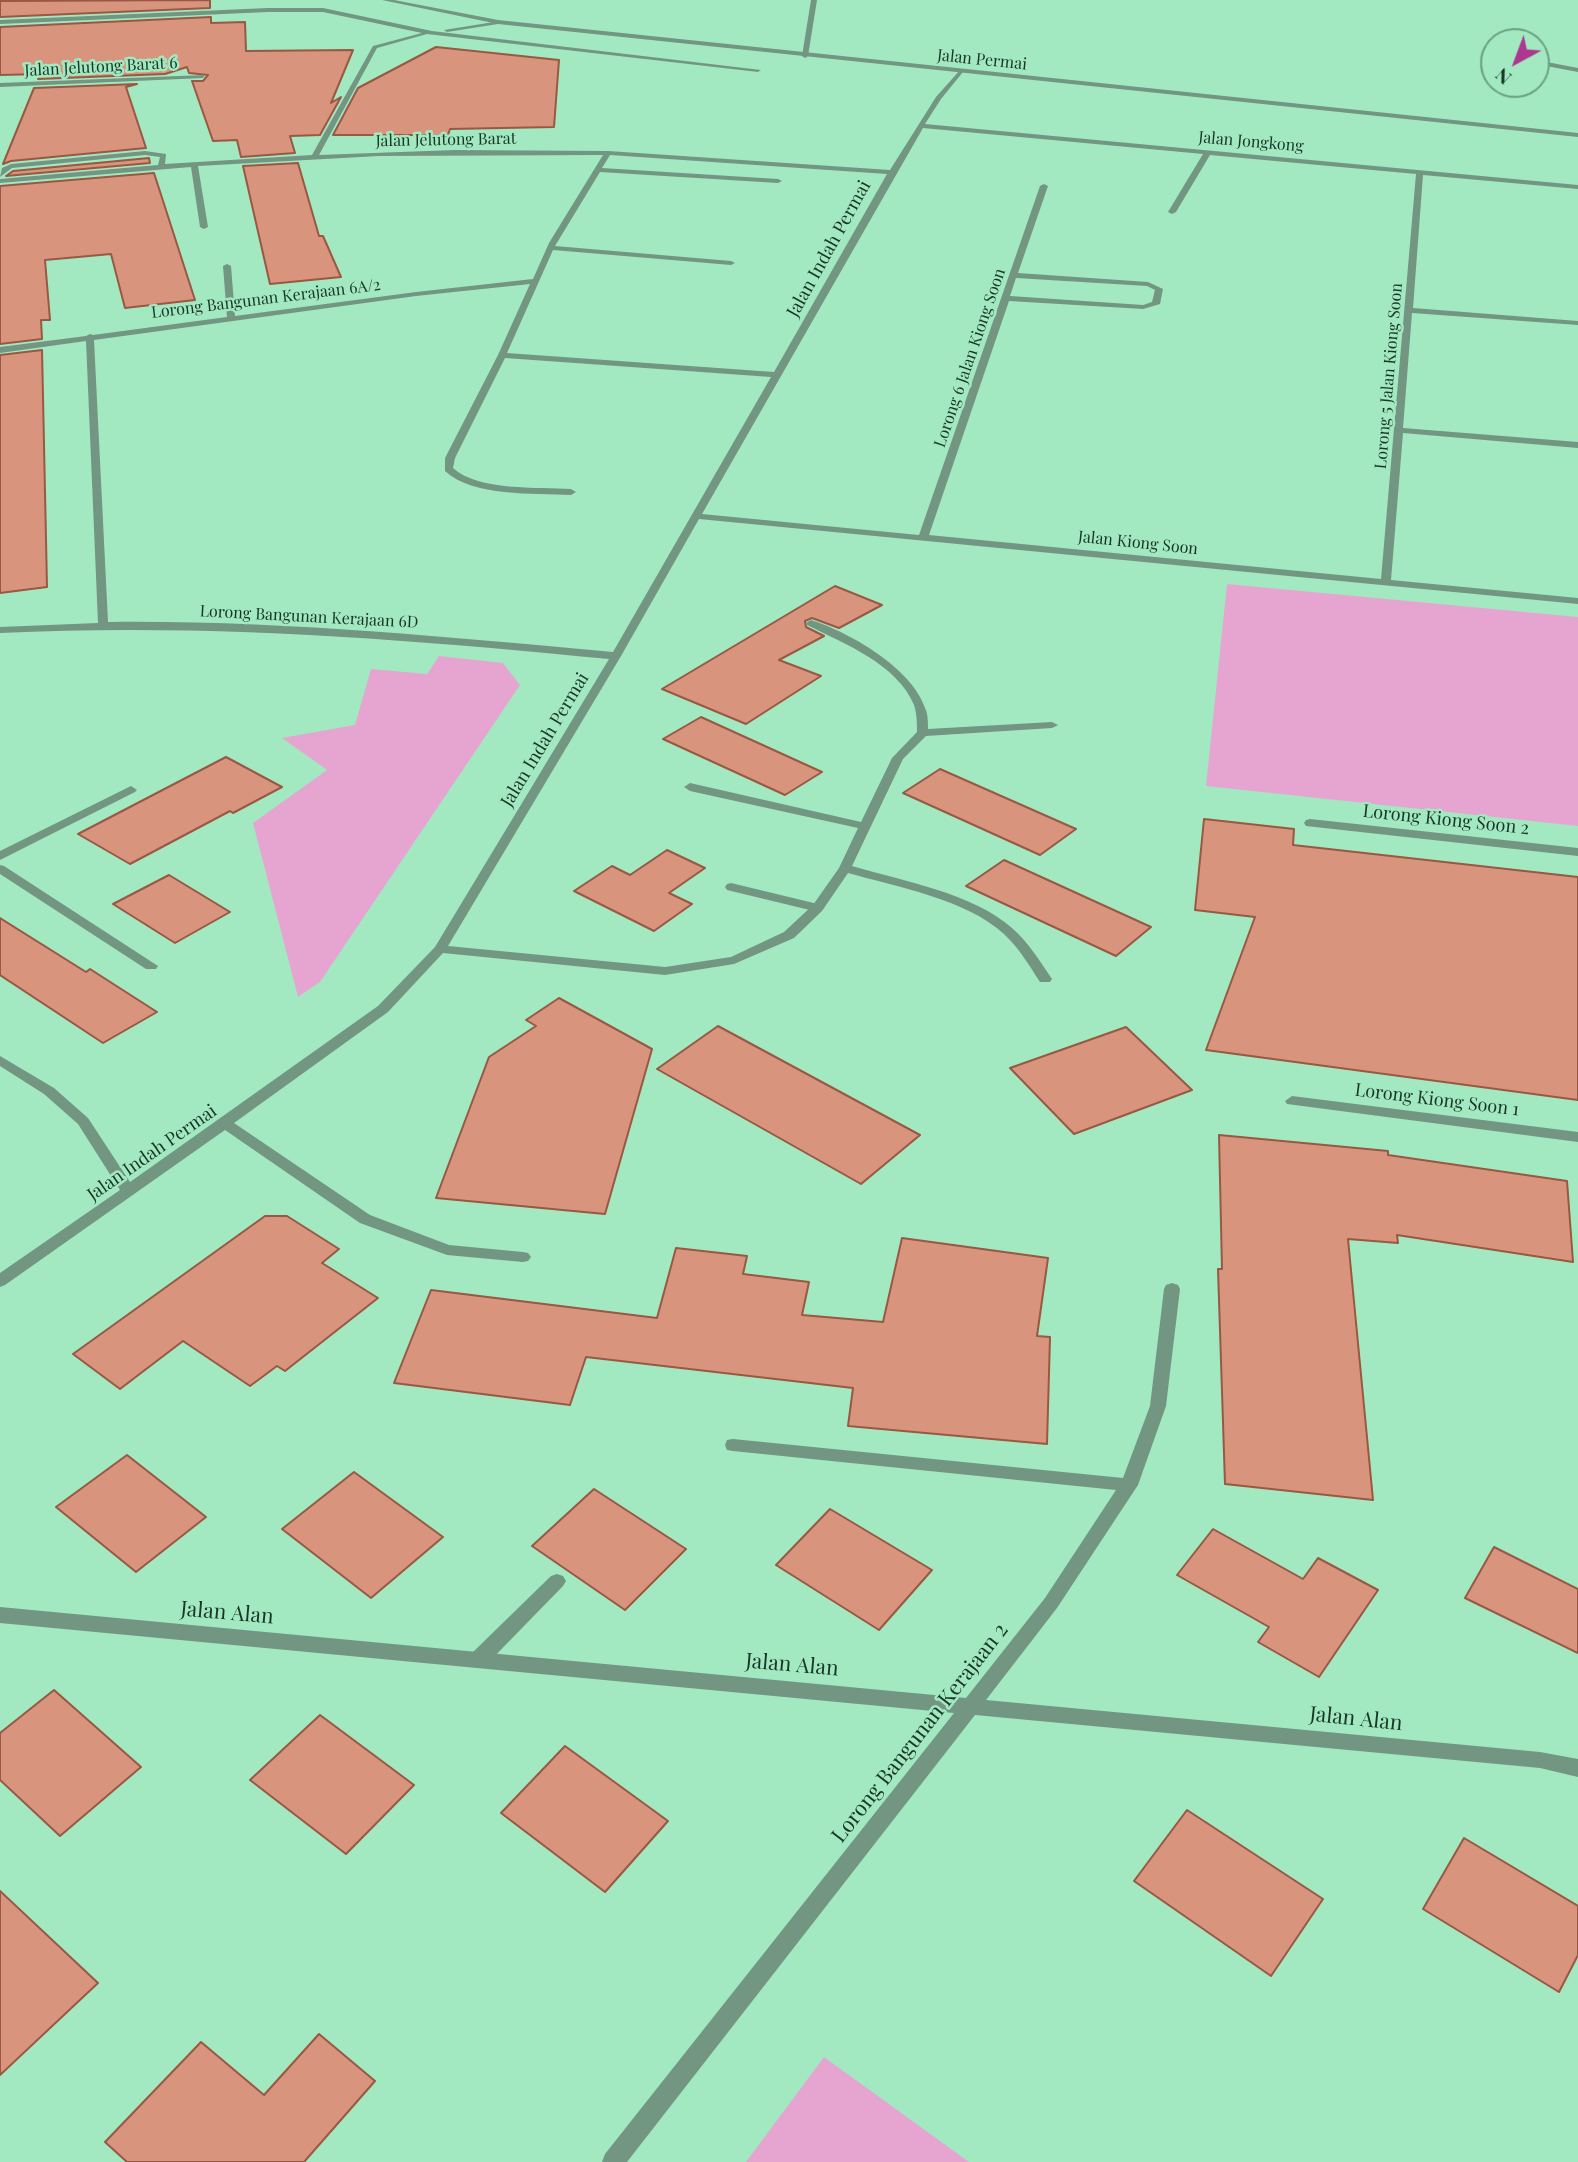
<!DOCTYPE html>
<html>
<head>
<meta charset="utf-8">
<style>
	body { margin:0 }
	#map { position:relative; width:1578px; height:2162px; overflow:hidden; background:#a2e9c1; font-family:"Playfair Display",serif }
	canvas { display:block }
	.north { position:absolute; left:1480px; top:28px; width:70px; height:70px; box-sizing:border-box; background:#a2e9c1; border:2px solid #6ba183; border-radius:50%; rotate:221deg; font-size:19px; font-weight:700; line-height:28px; text-align:center; color:#193627 }
	.north::after { content:''; display:block; margin:auto; width:24px; height:32px; background:#ae3890; clip-path:polygon(50% 0,100% 100%,50% 72%,0 100%) }
</style>
</head>
<body>
<div id="map">
<canvas width="1578" height="2162"></canvas>
<div class="north">N</div>
</div>
<script>
const c = document.querySelector('canvas').getContext('2d');
c.lineJoin = 'round';
function paint(path, color) {
  c.fillStyle = color;
  c.fill(path, 'evenodd');
}
function strokePath(path, color, width, dash) {
  c.strokeStyle = color;
  c.lineWidth = width;
  c.lineCap = dash ? 'butt' : 'round';
  c.setLineDash(dash || []);
  c.stroke(path);
}
function drawText(font, color, halo, rows, align = 'center') {
  c.font = font + ' "Playfair Display",serif';
  c.lineWidth = 5;
  c.setLineDash([]);
  c.textBaseline = 'middle';
  c.strokeStyle = halo;
  c.fillStyle = color;
  for (const [text, x, y, turn = 0] of rows) {
    c.save();
    c.translate(x, y);
    c.rotate((+turn || 0) * Math.PI / 180);
    c.textAlign = isNaN(turn) ? turn : align;
    if (halo) c.strokeText(text, 0, 0);
    c.fillText(text, 0, 0);
    c.restore();
  }
}
paint(new Path2D(`
	M1227,584L1578,617V826L1206,786Z
	M439,656L503,663L520,685L320,982L298,997L253,823L327,770L282,738L355,725L371,669L427,674Z
	M824,2057L969,2162H746Z`), '#e6a5d1');
const building = new Path2D(`
	M210,0V8L0,17V1Z
	M211,17V23L245,22L246,51L353,50L331,103L341,97L320,135L290,136L295,153L241,157L237,140L213,141L192,81H203L208,75L189,73L187,67L165,74L38,79L40,74L0,75V27Z
	M436,47L559,60L554,127L450,129L448,135H333L358,88Z
	M137,84L126,87L146,148L11,161L3,164L34,88Z
	M149,158L150,163L6,176L13,171Z
	M298,163L319,236H323L341,277L270,284L243,166Z
	M154,173L195,300L125,308L111,254L45,260L50,320H41L42,339L0,344V186Z
	M42,350L47,587L0,593V355Z
	M835,586L882,605L839,628L812,618L805,621L806,627L824,636L779,660L821,676L746,724L662,689Z
	M701,717L822,772L785,795L663,739Z
	M226,757L282,787L233,813L230,811L130,864L78,834Z
	M940,769L1076,829L1040,855L903,793Z
	M1204,819L1294,829L1293,845L1578,877V1100L1206,1050L1255,917L1195,910Z
	M667,850L705,868L669,893L692,904L654,931L574,891L612,866L630,875Z
	M1004,860L1151,927L1116,956L966,886Z
	M169,875L230,912L175,943L113,904Z
	M0,918L86,972L90,969L157,1012L103,1043L0,975Z
	M559,998L652,1049L605,1214L436,1198L489,1057L536,1026L526,1020Z
	M718,1026L920,1135L861,1184L657,1069Z
	M1126,1027L1192,1090L1074,1134L1010,1068Z
	M1219,1135L1388,1151V1155L1567,1181L1573,1262L1397,1235L1398,1243L1348,1239L1373,1500L1225,1484L1218,1269H1222Z
	M265,1216H287L339,1249L322,1263L378,1298L285,1371L277,1366L250,1386L183,1341L120,1389L73,1354Z
	M902,1238L1048,1258L1037,1336L1050,1337L1047,1444L848,1426L853,1388L586,1357L570,1405L394,1383L431,1290L657,1318L676,1248L747,1256L743,1274L809,1282L802,1315L883,1322Z
	M127,1455L206,1517L136,1572L56,1507Z
	M354,1472L443,1537L371,1598L282,1529Z
	M594,1489L686,1549L625,1610L532,1546Z
	M830,1509L932,1570L879,1630L776,1565Z
	M1213,1529L1303,1579L1318,1558L1378,1590L1319,1677L1258,1642L1269,1627L1177,1575Z
	M1494,1547L1578,1589V1653L1465,1598Z
	M54,1690L141,1767L60,1836L0,1780V1733Z
	M320,1715L414,1785L346,1854L250,1780Z
	M565,1746L668,1821L605,1892L501,1813Z
	M1187,1810L1323,1899L1271,1976L1134,1881Z
	M1464,1838L1578,1906V1955L1559,1992L1423,1909Z
	M0,1891L98,1983L0,2075Z
	M319,2034L375,2081L304,2162H127L105,2142L201,2042L264,2095Z`);
paint(building, '#d9947d');
strokePath(building, '#985843', 2);
paint(new Path2D(`
	M731,883L822,905L824,908L818,912L727,890L725,887L727,884Z
	M557,1574L563,1576L566,1581L563,1586L485,1666L478,1668L471,1666L469,1660L471,1654L551,1576Z`), '#729681');
paint(new Path2D(`
	M811,0H817L808,56L805,58L802,56Z
	M268,8H323L432,31L761,70L758,72L427,34L377,48L319,155L455,150L608,151L890,170L936,97L960,70L963,72L941,99L925,124L1578,185V189L1423,175L1413,308L1578,321V325L1412,313L1403,428L1578,442V448L1403,433L1391,580L1578,598V604L699,519L621,656L448,946L665,967L731,957L784,932L813,905L839,868L858,828L690,791L684,787L690,783L861,822L892,758L917,732C917,724 917,714 914,705C897,664 845,644 807,625L806,623L811,620C849,632 912,668 925,708C928,714 928,722 928,729L1052,722L1058,725L1052,728L926,736L903,759L852,866C902,881 973,893 1012,928C1028,942 1040,961 1052,979L1050,982H1040C1029,965 1019,948 1004,934C966,899 897,887 848,873L822,911L794,938L734,964L665,975L443,953L388,1012L234,1123L370,1215L449,1245L523,1252L528,1253L531,1257L528,1261L523,1262L447,1255L360,1223L225,1130L5,1285L0,1287V1273L120,1190L78,1124L44,1094L0,1066V1056L54,1088L88,1118L130,1182L378,1006L435,947L609,659C404,639 206,623 0,633V627L98,623L86,341L0,353V347L86,336L90,334L93,335L227,317L223,266L227,264L231,266L235,316L416,292L533,279L549,243L603,155L379,156L198,166L208,227L204,229L200,227L191,167L0,183V179L158,165L160,157L145,155L12,168L0,177L2,168L11,164L145,151L166,154L165,164L312,155L373,46L422,33L323,12H268L0,24V20ZM923,128L1203,154L1168,212L1172,214L1176,212L1210,155L1416,174L1381,579L929,535L1009,301L1143,309L1160,304L1163,289L1148,282L1018,273L1048,186L1044,184L1040,186L919,535L702,514ZM610,155L887,174L774,372L507,353L553,250L731,265L735,263L731,261L555,246L600,172L778,183L782,181L778,179L602,168ZM1016,278L1147,286L1155,290L1152,302L1143,305L1010,296ZM530,284L498,355L445,458V471C473,497 534,493 571,495L576,492L571,489C538,487 478,491 453,468L455,458L505,358L771,377L613,652C445,637 277,620 108,622L94,340L416,296Z
	M500,21L498,24L447,32L444,30Z
	M1536,60L1578,68V72L1536,64Z
	M205,75L203,78L0,87V83Z
	M131,786L137,790L135,792L0,860V851Z
	M1310,819L1578,848V856L1306,826L1304,823L1306,820Z
	M0,865L4,866L158,966L156,969H146L0,874Z
	M1292,1096L1578,1132V1142L1287,1104L1285,1101Z
	M1172,1283L1178,1285L1180,1289L1166,1406L1138,1485L1057,1608L986,1700L1540,1752L1578,1759V1777L1540,1768L975,1715L627,2162H602L605,2154L954,1713L0,1623V1607L966,1698L1045,1598L1116,1490L733,1451L727,1450L725,1445L727,1440L733,1439L1123,1478L1150,1406L1164,1289L1166,1285Z`), '#729681');
paint(new Path2D(`
	M382,0H394L498,20L1578,133V137L498,24Z`), '#729681');
drawText('16px', '#193627', '#a2e9c1', [
	["Jalan Permai",982,60,6],
	["Jalan Jelutong Barat 6",101,67,-3],
	["Jalan Jelutong Barat",446,140,-1],
	["Jalan Jongkong",1251,142,5],
	["Lorong Bangunan Kerajaan 6A/2",266,299,-7],
	["Lorong 6 Jalan Kiong Soon",970,358,-71],
	["Lorong 5 Jalan Kiong Soon",1389,376,-85],
	["Jalan Kiong Soon",1138,543,6],
	["Lorong Bangunan Kerajaan 6D",309,617,3]
]);
drawText('18px', '#193627', '#a2e9c1', [
	["Jalan Indah Permai",829,249,-61],
	["Jalan Indah Permai",545,740,-59],
	["Lorong Kiong Soon 2",1446,820,6],
	["Lorong Kiong Soon 1",1437,1100,7],
	["Jalan Indah Permai",152,1153,-35]
]);
drawText('21px', '#193627', '#a2e9c1', [
	["Jalan Alan",227,1613,5],
	["Jalan Alan",792,1665,5],
	["Jalan Alan",1356,1719,6],
	["Lorong Bangunan Kerajaan 2",920,1733,-52]
]);
</script>
</body>
</html>
